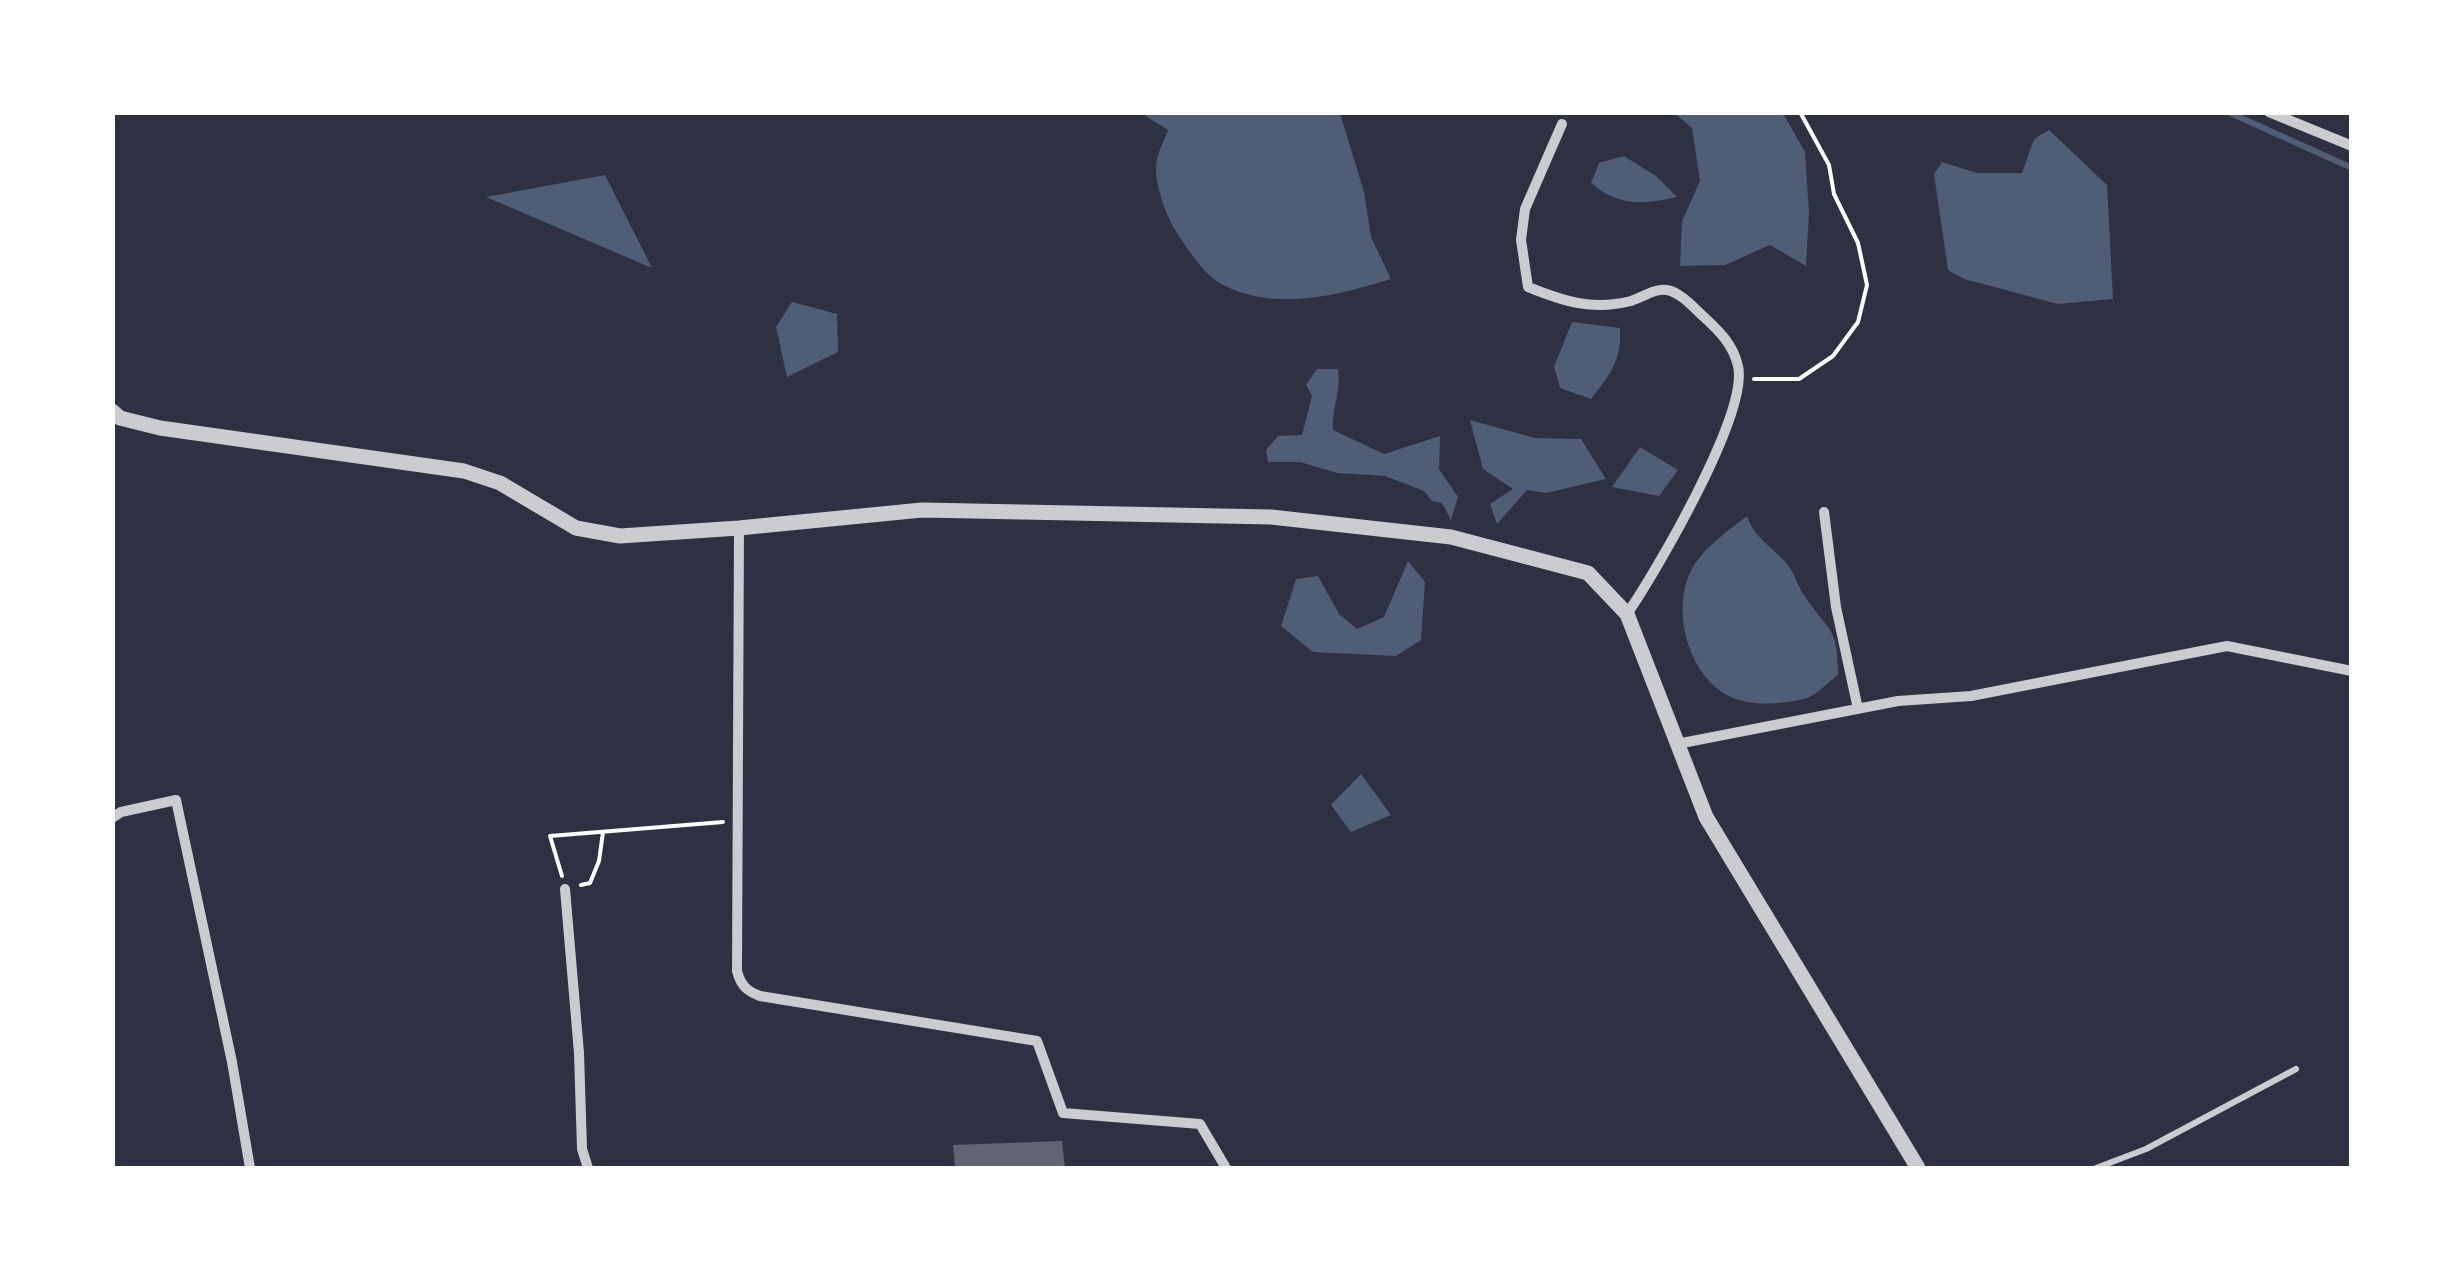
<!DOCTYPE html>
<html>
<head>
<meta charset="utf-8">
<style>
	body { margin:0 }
	#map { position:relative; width:2464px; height:1281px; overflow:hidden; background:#2d3142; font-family:Barlow,sans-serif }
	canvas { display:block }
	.frame { position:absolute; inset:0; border:115px solid #fff; pointer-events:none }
</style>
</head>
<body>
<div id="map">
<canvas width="2464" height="1281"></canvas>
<div class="frame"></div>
</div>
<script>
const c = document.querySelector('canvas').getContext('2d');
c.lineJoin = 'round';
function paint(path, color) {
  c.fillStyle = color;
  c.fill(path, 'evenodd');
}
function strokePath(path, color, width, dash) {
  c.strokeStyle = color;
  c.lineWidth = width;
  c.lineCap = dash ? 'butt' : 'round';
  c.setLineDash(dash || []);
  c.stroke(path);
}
paint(new Path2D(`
	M1141,113H1340L1364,192L1371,237L1391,279C1339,295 1276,312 1223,285C1205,276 1188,250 1177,233C1166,215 1156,189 1156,167C1156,155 1164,141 1168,130Z
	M1674,113H1783L1805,152L1809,213L1806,266L1770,245L1725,265L1680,266L1682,221L1700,181L1692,128Z
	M2049,130L2107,185L2113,299L2058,304L1964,279L1948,270L1934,174L1942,162L1977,173H2022L2034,139Z
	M1624,156L1656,176L1677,197C1644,205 1617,206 1591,183L1599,163Z
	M605,175L652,268L486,197Z
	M792,302L837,314L838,352L787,377L776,327Z
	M1572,322L1620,328C1622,360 1610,375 1591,399L1560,388L1554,367Z
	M1317,369H1338C1341,392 1332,408 1333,430L1384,454L1440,436L1439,469L1458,497L1451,520L1442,503L1432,501L1424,491L1385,476L1337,473L1300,462H1268L1266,450L1278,436L1302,435L1312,396L1306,385Z
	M1470,420L1535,438L1581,439L1606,479L1546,493L1527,490L1497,524L1490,504L1513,489L1483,469Z
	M1640,447L1678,470L1659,496L1612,487Z
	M1747,516C1755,539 1772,546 1787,564C1795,573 1798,588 1806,598C1830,633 1838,627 1838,675C1828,682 1818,694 1807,698C1786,704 1751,707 1731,697C1688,677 1670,609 1692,569C1704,547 1728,531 1747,516Z
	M1408,561L1425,582L1421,640L1396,656L1313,652L1281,626L1296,579L1318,576L1339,614L1357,629L1384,617Z
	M1361,774L1391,815L1351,832L1331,805Z`), '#4f5d75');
strokePath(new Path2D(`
	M2228,112L2352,168`), '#4f5d75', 6);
paint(new Path2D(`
	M1062,1141L1065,1168H955L953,1145Z`), '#626471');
strokePath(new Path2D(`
	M1754,379H1799L1833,356L1858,322L1867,285L1858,243L1834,194L1829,165L1800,112
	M562,876L550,836L723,822
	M581,885L590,883L599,861L603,832`), '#fff', 4);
strokePath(new Path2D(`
	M2096,1168L2146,1149L2296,1069`), '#caccd0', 6);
strokePath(new Path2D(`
	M2269,112L2352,146
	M1562,124L1525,209L1521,240L1528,287C1563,301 1592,311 1631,301C1643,297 1655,288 1667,290C1680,292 1694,308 1704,317C1719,331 1733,344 1738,366C1749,413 1656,572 1627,614
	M1824,512L1836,607L1858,709
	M739,528L737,971C741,986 747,991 760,996L1037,1041L1063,1113L1200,1124L1226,1168
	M1677,744L1898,701L1971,696L2227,646L2352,671
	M112,818L121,812L176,800L232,1062L250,1168
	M565,889L579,1053L582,1149L588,1168`), '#caccd0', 10);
strokePath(new Path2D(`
	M112,411L120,418L160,428L464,471L500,483L576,528L620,536L739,528L922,510L1271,517L1451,537L1588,573L1627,614L1706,817L1918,1168`), '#caccd0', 15);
</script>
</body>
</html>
